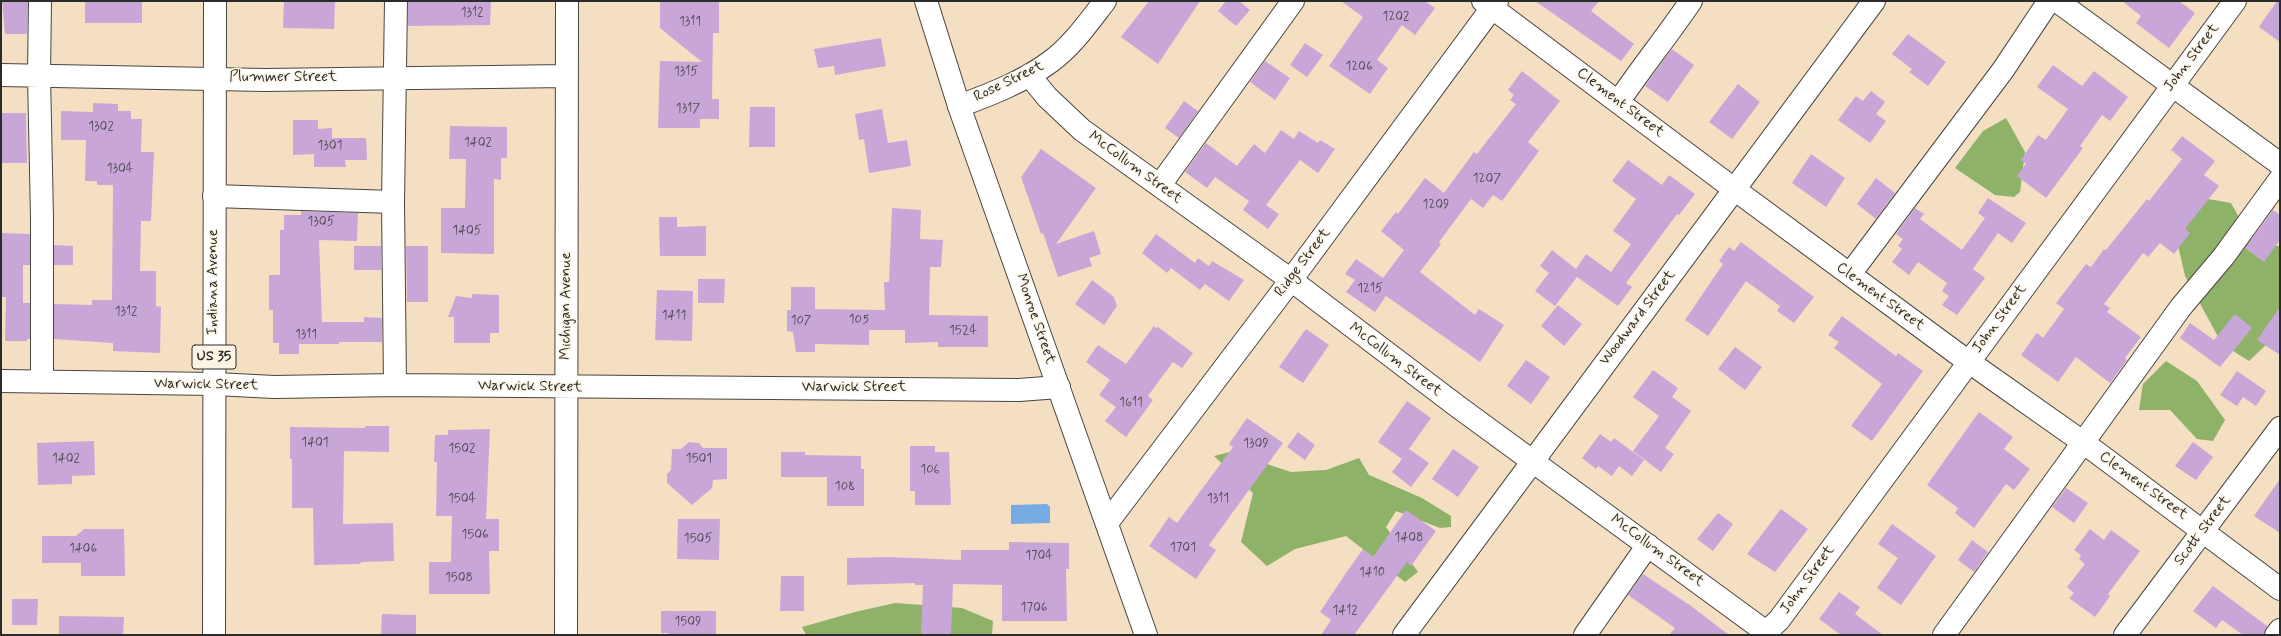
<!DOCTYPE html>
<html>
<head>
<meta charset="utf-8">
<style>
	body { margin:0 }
	#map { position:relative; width:2281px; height:636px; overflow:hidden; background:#f4dfc2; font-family:Mynerve,sans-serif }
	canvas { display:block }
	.frame { position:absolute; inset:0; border:2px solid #2b2b2b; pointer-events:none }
</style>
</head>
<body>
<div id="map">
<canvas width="2281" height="636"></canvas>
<div class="frame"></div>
</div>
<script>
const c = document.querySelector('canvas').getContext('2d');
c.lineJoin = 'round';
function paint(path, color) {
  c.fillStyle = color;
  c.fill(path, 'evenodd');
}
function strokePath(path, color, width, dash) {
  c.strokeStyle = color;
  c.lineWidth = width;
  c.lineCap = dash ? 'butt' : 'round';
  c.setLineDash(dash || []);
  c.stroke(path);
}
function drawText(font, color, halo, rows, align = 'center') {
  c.font = font + ' Mynerve,sans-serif';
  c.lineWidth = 3;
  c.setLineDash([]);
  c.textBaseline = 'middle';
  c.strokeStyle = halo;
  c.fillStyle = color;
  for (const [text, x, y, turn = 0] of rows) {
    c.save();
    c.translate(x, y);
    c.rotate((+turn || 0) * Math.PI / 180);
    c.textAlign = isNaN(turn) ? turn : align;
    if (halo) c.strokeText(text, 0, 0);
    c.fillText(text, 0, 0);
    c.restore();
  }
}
paint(new Path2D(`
	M2006,118L2025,152L2020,192L2014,197L1995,195L1955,168L1983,131Z
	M2174,193L2231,203L2255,246H2280V318L2268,343L2249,361L2222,344L2185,276L2172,219Z
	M2166,361L2197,381L2225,420L2213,441L2197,439L2170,410H2139L2143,384Z
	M1230,452L1291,472L1326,470L1359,458L1369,475L1422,498L1451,516V527L1440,528L1396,511L1386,527L1418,572L1405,582L1346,536L1295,549L1267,566L1241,542L1253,493L1214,456Z
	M895,603L962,608L993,621L992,635H806L802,627L855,612Z`), '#8eb267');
paint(new Path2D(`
	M1047,504L1050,507V523L1011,524V505Z`), '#76abe3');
paint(new Path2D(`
	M2,1H28L27,34H5Z
	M85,1H142V23H85Z
	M284,1H335L334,29L283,28Z
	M408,1H491L490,25L408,26Z
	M660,1H719V33H713L712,99H719V119H700V128H658L660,61L702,62L660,28Z
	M1149,1H1200L1158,64L1121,37Z
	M1226,1H1239L1250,10L1236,26L1218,11Z
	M1341,1H1425L1435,8L1415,35L1402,25L1377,60L1388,68L1370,94L1329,66L1363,17Z
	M1535,1H1599L1591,11L1634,44L1621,61Z
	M2122,1H2179L2195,13L2169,48L2136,23L2141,16Z
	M2277,1H2280V42L2259,27Z
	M1908,34L1946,62L1928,86L1909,72L1912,69L1892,54Z
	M881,38L886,66L835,75L834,66L818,68L814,49Z
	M1305,43L1323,55L1307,77L1290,65Z
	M1672,49L1694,65L1668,102L1645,86Z
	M1265,61L1290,78L1275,100L1250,82Z
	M2053,65L2082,86L2094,71L2128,97L2110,121L2102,115L2080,146L2083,148L2046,198L2017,176L2026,164L2021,160L2038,135L2046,140L2068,109L2037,87Z
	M1522,71L1560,101L1528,142L1539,151L1502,201L1493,195L1483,208L1471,199L1439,242L1441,244L1420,272L1475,315L1479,309L1504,325L1480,362L1386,296L1375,312L1346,292L1355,280L1345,274L1356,259L1383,278L1404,250L1381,231L1396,212L1398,214L1425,178L1444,193L1474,152L1477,154L1516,104L1510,100L1514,95L1508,90Z
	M1738,84L1760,102L1732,139L1709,122Z
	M1871,91L1885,102L1876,114L1886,121L1870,143L1838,120L1856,96L1863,101Z
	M1184,101L1198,111L1179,138L1165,128Z
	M93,103L118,104V111H131V119H142L141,152H154L151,221H141L140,271H156V306L161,307L160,353L113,351V343L54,339V304L92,305V300H112L113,185H97V181H85L86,140H61V111L93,112Z
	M750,107H775V147H749Z
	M882,109L888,143L907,140L911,166L869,173L864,139L859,140L855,114Z
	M1,113H26L27,163H1Z
	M293,120H318V129L332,128V138H366L367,160H345L346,167H314V154L293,155Z
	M450,126L507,127V158H501V180L494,179V254L441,253V208H465L466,159H449Z
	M1281,130L1294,139L1299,131L1318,143L1320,140L1335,149L1318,173L1300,160L1266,205L1279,214L1268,229L1243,210L1249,201L1215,177L1207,188L1185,172L1206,143L1237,166L1254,144L1265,153Z
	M2182,136L2215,161L2204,175L2219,186L2185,229L2190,233L2174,254L2160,243L2148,257L2143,253L2104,304L2110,308L2107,312L2141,337L2125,358L2127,360L2110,383L2076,357L2058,382L2021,355L2037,333L2043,338L2064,309L2056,303L2086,264L2091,267L2104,249L2106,250L2147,199L2149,201L2182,159L2171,150Z
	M1041,149L1096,188L1056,244L1094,231L1101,254L1089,258L1092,266L1058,277L1043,233L1041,234L1021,177Z
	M1811,154L1845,178L1826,207L1792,183Z
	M1628,160L1662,185L1669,175L1695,194L1679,215L1677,214L1626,283L1632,287L1618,306L1577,277L1555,306L1535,291L1549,273L1540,266L1552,250L1576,269L1586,254L1611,272L1631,244L1613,231L1636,199L1612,181Z
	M1876,178L1895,193L1876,219L1857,204Z
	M1988,198L2026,223L2012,243L1998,233L1973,269L1985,278L1957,315L1942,305L1949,296L1942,291L1947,283L1918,262L1909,275L1892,262L1902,249L1898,246L1903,239L1896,234L1915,208L1924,214L1920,219L1962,250L1985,218L1978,213Z
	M892,208L921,210L920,239L943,240L941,267H930L929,315L988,316V347H938V342L905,343V330H869V345L815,344V352H796L793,332L787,331V310H791V287H815V309L885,310L884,282H889Z
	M2273,210L2280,215V240L2264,262L2245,248Z
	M301,211L358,213L357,241L319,240L322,322H364V317L382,318V342H339V344H299V354H279V343H273V310H269V275H280V230H284V215H301Z
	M659,217H677V227L706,226V256H660Z
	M1,233L30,234V265H23V303H30V339H27V341H5L6,297H1Z
	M1156,234L1195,263L1198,258L1209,266L1212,261L1244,280L1229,301L1205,284L1200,290L1171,268L1167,273L1142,253Z
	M1741,242L1814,297L1794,323L1777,311L1780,306L1746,281L1708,336L1685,320L1723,264L1719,261L1729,247L1734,251Z
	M54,245L73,246V265H54Z
	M354,246H381V270H354Z
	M406,246H428V302H407Z
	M698,279H725L724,303H698Z
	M1092,280L1114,297L1117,306L1104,325L1075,304Z
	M657,290L693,291L692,341L655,340Z
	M472,294L499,295V333H490V343H454V317H448L456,296L472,298Z
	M1558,305L1582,324L1564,346L1541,326Z
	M2280,307V355L2257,340Z
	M2235,314L2252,328L2220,367L2180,338L2190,323L2214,340Z
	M1842,316L1896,356L1898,353L1923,371L1872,441L1851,426L1882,384L1834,348L1839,342L1828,335Z
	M1154,326L1156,328L1158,327L1193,353L1182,368L1173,362L1148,396L1153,400L1126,437L1105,421L1116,407L1099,395L1110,380L1086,362L1098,345L1126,364Z
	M1306,329L1329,345L1303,383L1279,367Z
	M1735,347L1762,367L1745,390L1718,369Z
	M1526,360L1550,377L1531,404L1507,386Z
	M1653,370L1678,388L1672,397L1691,411L1665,448L1674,454L1661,472L1633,451L1659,416L1633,397Z
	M2237,371L2266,391L2256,406L2243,397L2237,406L2220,395Z
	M1407,401L1431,418L1409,449L1429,463L1411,487L1392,472L1402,459L1378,442Z
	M1979,412L2013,437L2004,449L2030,469L2014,490L2006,484L1974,528L1955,513L1958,508L1927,485Z
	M1247,418L1283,443L1209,545L1216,550L1196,579L1149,546L1169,517L1177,523L1233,447L1229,444Z
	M365,426H389V452L344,451L343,524L393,523L394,561L361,562L360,564L314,565L313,508H292V459H290V427L365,428Z
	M490,429L486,519H499V551H489L490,594H429V562H451L452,516H436L437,462H434L435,435H448V430Z
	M1298,432L1315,445L1305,460L1287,447Z
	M1600,434L1611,442L1614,438L1644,460L1632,476L1619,466L1612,476L1598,466L1596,469L1582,458Z
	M94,441L95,475L72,476V484L38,485L37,443Z
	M689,442L699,443L703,448H727V479L713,480L712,488L692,505L667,483V474L671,470L672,449H681Z
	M2193,442L2213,457L2196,480L2175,466Z
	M910,446H935V452H949L951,505H915V491H910Z
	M1453,449L1479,467L1458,497L1432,479Z
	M781,452H805V455L861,456V469H864V506H827V477H781Z
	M2280,479V533L2254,516Z
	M2066,488L2088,503L2074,523L2052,507Z
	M1781,509L1808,529L1775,572L1747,554Z
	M1406,510L1436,531L1411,566L1407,562L1354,635H1321L1331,620L1320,612L1346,573L1363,549L1373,557Z
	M1718,513L1733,524L1713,551L1697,539Z
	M678,519H720L719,560L677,559Z
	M1892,524L1936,556L1901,605L1877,588L1898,558L1878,544Z
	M84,529H124L125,576H81V563H42V536H76Z
	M2090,529L2104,540L2111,530L2140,551L2108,594L2110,596L2095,617L2069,598L2074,593L2067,587L2085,564L2079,559L2081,555L2074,550Z
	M1972,540L1988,552L1974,572L1958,560Z
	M1009,542L1069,543V569H1066L1067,621H1002V585L953,584L951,635H921L923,585H915V583L847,585V558L888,557L961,560V550H1009Z
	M1643,574L1691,606L1729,635H1669L1675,628L1628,595Z
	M781,576H804V611H780Z
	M2213,586L2267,626L2264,635H2243L2222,620L2216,628L2193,611Z
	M1839,592L1860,607L1855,614L1883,635H1841L1819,619Z
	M12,599H38L37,625H12Z
	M661,611H716V635H668V633H661Z
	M382,614L416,615V635H381Z
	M59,616L124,617L123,635H59Z`), '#c8a7d8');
const minor = new Path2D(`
	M40,1L39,75L42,218V382
	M1483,1L1734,189L1955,352L2084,443L2280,589
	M2057,1L2280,164
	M1,75L265,80L566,76
	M1029,75L1047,97L1082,130L1291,280L1457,406L1770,635
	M1619,101C1642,67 1668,35 1691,1
	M959,106C989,95 1023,82 1050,62C1072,46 1088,23 1105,1
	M1160,185L1293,1
	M214,196L393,202L396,1
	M393,202L395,385
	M1850,274L2003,70L2049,1
	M1,381L215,384L274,387L395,385L1019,390L1059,387
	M1107,523L1291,280L1497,1
	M566,635L567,1
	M1404,635L1874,1
	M1585,635L1648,545
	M1763,635L1779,620L2235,1
	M1944,635L2181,307L2224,256L2280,179
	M2125,635L2280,428
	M2276,635L2280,630`);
const major = new Path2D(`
	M926,1L959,106L1146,635
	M214,635L215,1`);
strokePath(minor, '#494642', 24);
strokePath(major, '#494642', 24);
strokePath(minor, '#fff', 22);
strokePath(major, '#fff', 22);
drawText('13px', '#524a56', null, [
	["1312",472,13],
	["1202",1396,17],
	["1311",690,22],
	["1206",1359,67],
	["1315",686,72],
	["1317",688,109],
	["1302",101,127],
	["1402",478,143],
	["1301",330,146],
	["1304",120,169],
	["1207",1487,179],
	["1209",1436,205],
	["1305",321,222],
	["1405",467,231],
	["1215",1370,289],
	["1312",126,312],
	["1411",674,316],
	["105",859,320],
	["107",801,321],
	["1524",963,331],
	["1311",306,335],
	["1611",1131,403],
	["1401",315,443],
	["1309",1256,444],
	["1502",462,449],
	["1402",66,459],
	["1501",699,459],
	["106",930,470],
	["108",845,487],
	["1504",462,499],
	["1311",1218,499],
	["1506",475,535],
	["1408",1409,538],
	["1505",698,539],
	["1701",1183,548],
	["1406",83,549],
	["1704",1039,556],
	["1410",1372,573],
	["1508",459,578],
	["1706",1034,608],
	["1412",1345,611],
	["1509",688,622]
]);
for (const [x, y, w] of [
	[214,357,44]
]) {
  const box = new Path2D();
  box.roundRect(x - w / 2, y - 12, w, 24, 3);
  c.fillStyle = '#fcf5e5';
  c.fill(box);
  strokePath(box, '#2b2b2b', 1);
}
drawText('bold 14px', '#2b2b2b', null, [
	["US 35",214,357]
]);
drawText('15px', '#2b2b2b', '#fcf5e5', [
	["John Street",2192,58,-53],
	["Plummer Street",283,78],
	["Rose Street",1009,82,-26],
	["Clement Street",1620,103,37],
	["McCollum Street",1135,168,36],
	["Ridge Street",1303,263,-53],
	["Indiana Avenue",214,282,-90],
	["Clement Street",1880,297,36],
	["Michigan Avenue",567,306,-90],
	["Woodward Street",1638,318,-53],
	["Monroe Street",1035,319,71],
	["John Street",2000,319,-54],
	["McCollum Street",1395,360,37],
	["Warwick Street",206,385,1],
	["Warwick Street",530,387,1],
	["Warwick Street",854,388],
	["Clement Street",2143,486,36],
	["Scott Street",2203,531,-53],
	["McCollum Street",1657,551,36],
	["John Street",1808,580,-54]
]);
</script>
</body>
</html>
